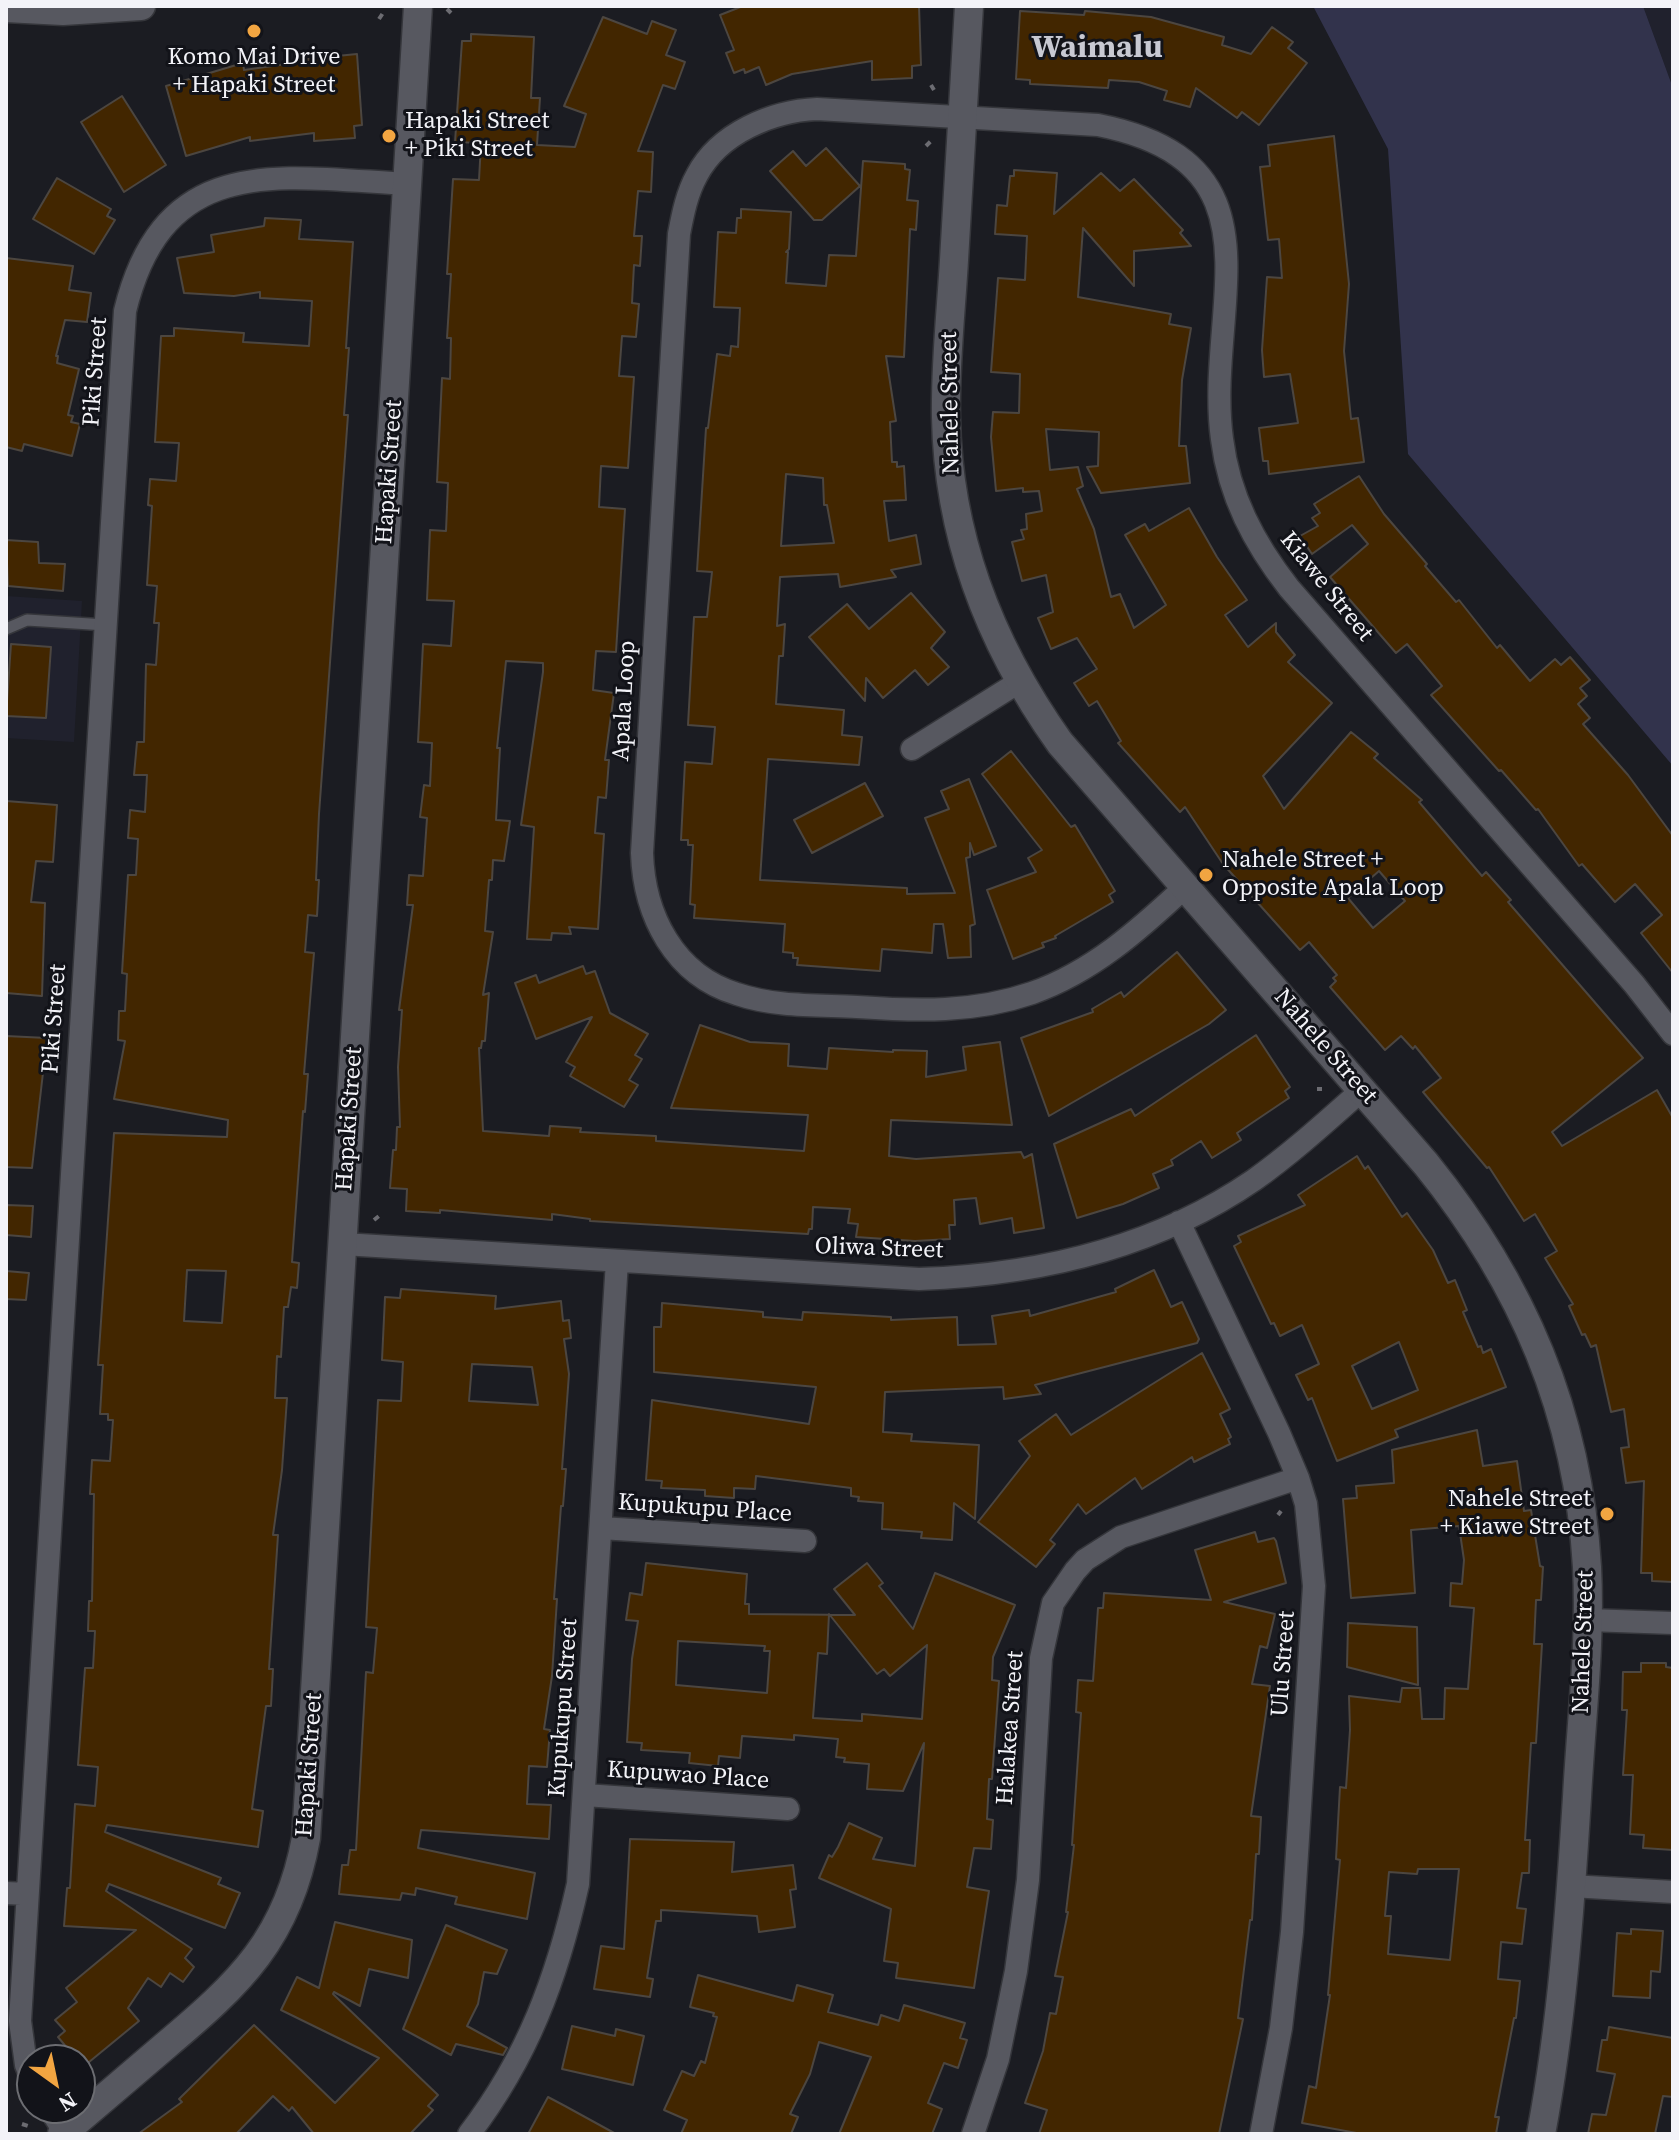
<!DOCTYPE html>
<html>
<head>
<meta charset="utf-8">
<style>
	body { margin:0 }
	#map { position:relative; width:1679px; height:2140px; overflow:hidden; background:#1b1c22; font-family:"Source Serif 4",serif }
	canvas { display:block }
	.frame { position:absolute; inset:0; border:8px solid #f3f3f8; pointer-events:none }
	.north { position:absolute; left:16px; top:2044px; width:80px; height:80px; box-sizing:border-box; background:#121319; border:2px solid #6c6d72; border-radius:50%; rotate:147deg; font-size:22px; font-weight:700; line-height:32px; text-align:center; color:#f3f3f8 }
	.north::after { content:''; display:block; margin:auto; width:28px; height:36px; background:#f2a541; clip-path:polygon(50% 0,100% 100%,50% 72%,0 100%) }
</style>
</head>
<body>
<div id="map">
<canvas width="1679" height="2140"></canvas>
<div class="frame"></div>
<div class="north">N</div>
</div>
<script>
const c = document.querySelector('canvas').getContext('2d');
c.lineJoin = 'round';
function paint(path, color) {
  c.fillStyle = color;
  c.fill(path, 'evenodd');
}
function strokePath(path, color, width, dash) {
  c.strokeStyle = color;
  c.lineWidth = width;
  c.lineCap = dash ? 'butt' : 'round';
  c.setLineDash(dash || []);
  c.stroke(path);
}
function drawText(font, color, halo, rows, align = 'center') {
  c.font = font + ' "Source Serif 4",serif';
  c.lineWidth = 6;
  c.setLineDash([]);
  c.textBaseline = 'middle';
  c.strokeStyle = halo;
  c.fillStyle = color;
  for (const [text, x, y, turn = 0] of rows) {
    c.save();
    c.translate(x, y);
    c.rotate((+turn || 0) * Math.PI / 180);
    c.textAlign = isNaN(turn) ? turn : align;
    if (halo) c.strokeText(text, 0, 0);
    c.fillText(text, 0, 0);
    c.restore();
  }
}
paint(new Path2D(`
	M1643,6H1673V88Z
	M6,596L82,601L74,742L6,738Z`), '#20212d');
paint(new Path2D(`
	M1313,6H1643L1673,88V766L1408,454L1388,149Z`), '#32334c');
const building = new Path2D(`
	M743,6H919L921,65L912,66V78L872,80V61L792,74L766,85L759,67L745,73L744,69L734,73L726,53L734,50L720,15Z
	M1020,11L1084,15L1085,11L1151,17L1224,37L1222,45L1251,54L1272,27L1293,42L1288,48L1307,63L1259,125L1242,112L1237,118L1196,88L1190,107L1164,100L1167,91L1139,82L1109,80L1108,88L1030,84V80L1016,79Z
	M603,17L647,34L652,21L676,30L666,55L685,62L675,89L663,85L638,151L653,152L651,192L638,191L634,236H642L640,266L634,265L632,303L639,304L636,337L622,336L619,376L634,377L628,468L601,466L599,507L625,509L616,652L596,651L593,690L614,693L605,760H609L606,798L598,797L595,833L604,834L598,929L569,927L571,934L552,933L551,940L527,939L534,827L521,825L543,672V663L506,661L497,748H500L496,820L510,821L504,861L493,860L492,880H489L485,931L493,932L483,995L489,993L485,1041H482L481,1048H479L483,1131L549,1136L550,1126L581,1128L580,1132L656,1136V1141L804,1151L808,1115L671,1108L700,1025L750,1042L789,1044L788,1066L827,1069L829,1048L893,1052V1050L927,1051L926,1077L966,1070L963,1047L1000,1042L1012,1125L891,1120L889,1156L916,1159L1021,1152L1024,1158L1032,1154L1044,1228L1014,1233L1012,1218L980,1224L976,1198L954,1200L955,1225H949L950,1239L915,1241L856,1237L858,1224L848,1223L850,1209L813,1207L812,1229H809L808,1234L590,1221V1219L552,1214V1220L440,1210V1213L406,1211L407,1189L390,1188L393,1150H396L397,1127H400L398,1067L402,1010H399L413,905H407L409,875L423,876L427,818L420,817L424,785L430,786L432,743L418,742L423,644L451,646L454,601L427,600L430,530L446,531L448,483L437,482L442,378L450,379L451,338H447L451,274H447L453,179L479,180L481,143L455,142L462,41H471V34L534,37L531,98H540L537,145L575,147L586,114L564,106Z
	M357,54L362,125L354,126L355,138L314,141V133L250,141V137L186,156L166,86L243,63L244,70L308,61L307,59Z
	M122,96L166,165L124,192L81,122Z
	M1334,136L1349,284L1344,351L1351,419L1358,418L1364,462L1269,474L1268,461H1263L1259,428L1298,423L1290,374L1264,377L1262,350L1267,277L1282,278L1279,239L1268,240L1260,167L1270,166L1268,145Z
	M826,148L860,186L822,220H814L770,171L793,151L806,166Z
	M863,161L905,164V169L910,170L907,200L918,201L916,230L910,229L904,357L886,356L896,421L890,422L892,462H897V467L904,466L906,500L884,501L889,541L916,535L921,564L891,570L896,577L840,587L838,574L780,577L777,626L785,624L783,656H779L776,704L844,710L842,735L862,737L859,765L768,759L760,880L907,888V894L955,893L925,818L949,809L941,791L969,779L996,846L974,855L970,843V857L966,858L975,924L970,926L971,957L948,958L943,924H934L932,953L882,949L880,971L797,965L798,958H793V953L783,952L785,924L694,918L695,905L690,904L693,845H688V840H681L685,762L712,764L715,727L688,725L694,617H707L712,572L697,571L706,428H708L717,354L730,356L731,346L738,347L740,308L714,307L718,232L736,233L737,218H741V209L791,212L789,249L786,252H788L786,283L826,286L829,255L856,256ZM786,474L823,478L824,505H827L834,543L781,546Z
	M1014,170L1057,173L1054,214L1101,173L1120,191L1134,179L1183,230L1180,233L1191,246L1134,251V286L1083,228L1078,297L1171,314L1169,324L1191,328L1182,380L1179,446H1186L1190,483L1101,493L1087,467L1098,466L1099,432L1046,429L1050,470L1078,467L1083,486L1077,489L1094,529L1111,597L1120,594L1134,628L1166,605L1125,535L1145,524L1149,531L1189,508L1217,557L1247,600L1225,615L1248,647L1276,623V632L1295,655L1288,662L1332,703L1263,776L1284,809L1351,732L1378,754L1374,758L1422,800L1419,802L1482,876L1486,872L1511,900L1508,902L1643,1058L1552,1132L1562,1146L1657,1090L1673,1118V1582L1652,1581V1573H1641L1644,1481L1626,1483L1621,1448L1629,1447L1624,1409L1611,1412L1596,1345L1591,1347L1585,1334L1582,1335L1569,1306L1573,1304L1545,1258L1557,1251L1535,1214L1524,1221L1489,1167L1487,1168L1423,1092L1441,1078L1415,1046L1413,1049L1401,1036L1385,1050L1330,987L1336,981L1333,978L1337,975L1309,942L1300,950L1223,864L1185,807L1180,812L1118,743L1121,741L1097,701L1089,706L1074,683L1097,669L1077,638L1051,649L1038,618L1053,612L1046,575L1022,581L1012,542L1024,539L1021,530L1027,529L1026,514L1042,511L1039,491L1023,492V488L996,491L991,437L993,412L1019,413L1020,374L991,372L998,278L1025,280L1027,236L995,234L997,205L1007,206L1010,176H1014ZM1379,871L1405,901L1373,928L1348,898Z
	M57,178L111,209L107,216L115,220L94,254L33,219Z
	M265,218L301,220L299,239L353,242L346,348H349L344,415H348L319,814L316,880H319L317,916L308,915L305,952L314,953L304,1074H308L305,1112L303,1111L292,1262L299,1263L297,1288L291,1287L288,1307H284L281,1357L277,1356L275,1398H287L282,1470L273,1535H278L269,1669H273L271,1706H266L252,1809L263,1811L258,1847L107,1825L105,1832L221,1878L218,1884L240,1893L225,1928L109,1884L106,1891L192,1949L185,1958L194,1967L183,1982L170,1973L161,1987L148,1978L128,2008L139,2021L83,2067L58,2037L65,2031L55,2020L77,2002L66,1988L136,1930L64,1926L67,1888H70L75,1804L95,1806L98,1767L78,1765L85,1668H93L95,1631H88L89,1601H92L94,1494H90L92,1460L110,1461L113,1420H108V1414H100L103,1365H98L114,1133L227,1137L228,1120L114,1099L125,1041L118,1040L119,1011H125L127,974L122,973L128,875H136L138,839L128,838L130,810L145,812L147,775H134L137,742H144L146,664L156,665L159,623H154L157,586L147,585L152,506L148,505L150,479L176,481L179,443L155,442L161,336H174V328L244,333L243,342L309,346L312,301L260,298V292L234,296L184,293L177,258L214,252L211,235L264,226ZM187,1270L226,1271L222,1323L184,1321Z
	M6,258L73,266L69,290L91,293L87,322L65,320L56,356H58L57,363L79,369L68,415L73,416L71,422L80,424L72,456L24,444L22,451L6,447Z
	M1359,476L1384,514L1427,564L1425,566L1456,602L1459,600L1497,648L1500,645L1530,681L1555,659L1561,665L1570,657L1590,680L1580,688L1587,696L1578,704L1590,718L1583,724L1628,775L1673,836V973L1641,933L1662,915L1635,884L1615,902L1582,864L1579,866L1538,809L1536,810L1501,770L1499,771L1431,695L1442,686L1407,644L1396,653L1330,577L1368,544L1352,525L1312,554L1300,536L1318,526L1312,518L1320,513L1314,504Z
	M6,540L38,542L39,563L65,564L63,591L8,586Z
	M911,593L945,632L931,648L949,667L928,685L915,670L883,698L866,678L865,701L809,637L847,604L869,629Z
	M11,644L51,647L46,718L6,716Z
	M1011,751L1071,827L1075,825L1115,891L1109,895L1113,902L1055,936L1056,938L1042,943L1044,947L1013,959L987,890L1036,872L1028,858L1042,850L982,774Z
	M865,783L883,816L812,853L794,820Z
	M6,801L57,805L53,862L36,861L31,902L45,903L42,996L6,993Z
	M1177,952L1226,1010L1209,1024L1049,1116L1021,1038L1093,1012L1092,1009L1121,992L1124,997Z
	M583,966L586,974L595,971L610,1013L648,1034L635,1055L642,1059L629,1080L638,1085L624,1107L570,1076L575,1067L566,1062L592,1017L536,1039L515,983L536,975L539,983Z
	M1256,1035L1290,1087L1285,1091L1289,1098L1237,1133L1241,1140L1212,1158L1201,1141L1171,1160L1173,1165L1153,1174L1159,1188L1123,1204L1077,1218L1054,1144L1131,1109L1135,1116Z
	M6,1036L47,1038L32,1168L6,1167Z
	M1357,1156L1365,1169L1368,1166L1402,1217L1407,1213L1433,1250L1448,1283L1455,1280L1467,1310L1463,1312L1478,1347L1481,1346L1483,1353L1491,1349L1506,1387L1395,1430L1398,1437L1337,1461L1312,1398L1308,1400L1296,1375L1319,1364L1302,1325L1280,1336L1274,1323L1271,1324L1234,1246L1241,1242L1238,1236L1305,1205L1298,1195ZM1399,1342L1418,1390L1372,1409L1352,1366Z
	M6,1205L33,1206L31,1237L6,1235Z
	M1154,1270L1171,1307L1182,1302L1199,1339L1197,1343L1035,1385L1041,1394L1004,1399L1003,1387L885,1392L883,1432L912,1434L911,1441L979,1445L975,1519L954,1503L952,1540L921,1538L922,1532L882,1529L883,1503L858,1501L859,1497L851,1496V1488L756,1476L755,1489L734,1488V1498L705,1496V1490L661,1488L662,1481L646,1480L652,1400L809,1424L816,1387L654,1372V1327H661L662,1303L763,1312V1317L802,1320L803,1312L891,1317V1320L957,1317L958,1345L996,1344L992,1316L1029,1310L1030,1316L1116,1292L1115,1289Z
	M6,1271L29,1273L26,1300L6,1299Z
	M401,1289L496,1296L495,1309L561,1301L563,1321L569,1320L571,1338L564,1339L569,1374L562,1469H566L563,1506H561L554,1599H557L552,1676L544,1729L550,1730L547,1767L529,1766L527,1804L551,1805L549,1839L421,1830L418,1848L535,1873L527,1919L455,1904L457,1897L416,1888L415,1895L402,1893L400,1900L339,1894L342,1865H348L350,1850H356L366,1672L373,1673L377,1628L366,1627L378,1400L401,1401L403,1362L382,1360L385,1297L400,1298ZM472,1364L532,1367L538,1405L469,1401Z
	M1202,1353L1230,1409L1220,1414L1231,1437L1228,1439L1230,1444L1194,1462L1192,1457L1142,1489L1135,1478L1086,1514L1078,1504L1050,1540L1055,1544L1036,1567L978,1522L1030,1456L1019,1441L1056,1414L1071,1435Z
	M1477,1430L1483,1466L1517,1461L1524,1511L1531,1510L1540,1566L1543,1567L1541,1600H1536L1534,1644H1542L1536,1743H1531L1525,1840H1530L1529,1873H1522L1517,1908L1526,1909L1522,1944L1501,1942L1498,1979L1520,1981L1516,2018H1514L1495,2117H1499L1496,2134H1362L1302,2123L1309,2086L1316,2088L1330,1995H1328L1340,1860L1336,1859L1340,1787L1346,1788L1350,1730L1349,1696L1400,1702L1402,1688H1420L1422,1719H1444L1445,1688L1468,1689L1474,1608L1450,1606L1451,1583L1462,1584L1464,1560L1459,1526L1411,1530L1415,1593L1351,1598L1343,1499L1357,1498L1356,1486L1394,1483L1392,1450ZM1418,1869H1459L1450,1960L1388,1954L1391,1916H1385L1389,1872L1417,1874Z
	M1255,1532L1258,1542L1274,1538L1276,1541L1286,1583L1224,1602L1275,1614L1267,1648L1260,1646L1252,1684L1270,1686L1251,1816L1261,1817L1259,1854H1256L1252,1920H1250L1238,2018L1243,2019L1219,2134H1039L1047,2110L1025,2103L1043,2051L1050,2013L1056,2014L1063,1977L1055,1976L1068,1912H1066L1074,1845H1072L1081,1713L1076,1712L1078,1680L1093,1681L1098,1608H1103L1104,1593L1211,1600L1195,1550Z
	M646,1563L747,1574L745,1604H749V1614L855,1615L834,1589L867,1563L883,1583L879,1586L913,1629L935,1573L1015,1605L993,1657L992,1680L999,1681L992,1779H989L987,1819L993,1820L991,1849L974,1848L967,1887L989,1891L974,1988L896,1978L898,1963L884,1961L891,1909L819,1878L829,1855L832,1857L838,1847L849,1823L882,1838L873,1859L915,1866L924,1743L903,1791L867,1789L869,1764L844,1762L845,1758L836,1757L838,1739L794,1735V1740L742,1736L740,1758L719,1756L718,1766L689,1763L690,1753L641,1750L642,1743L627,1742L632,1659L638,1621L626,1620L630,1593L642,1595ZM829,1614L877,1674L884,1669L890,1676L927,1645L922,1719L862,1714V1721L813,1718L818,1653L827,1654ZM678,1641L765,1646L764,1651H770L767,1693L676,1685Z
	M1348,1623L1417,1627L1418,1685L1347,1667Z
	M1641,1663H1666V1667L1673,1668V1850L1643,1848L1644,1835L1630,1834L1633,1775H1623L1627,1710H1622L1623,1672H1641Z
	M630,1839L734,1842L732,1872L793,1865L796,1889L790,1890L795,1927L759,1932L757,1916L661,1910V1921H656L647,1978L653,1979L650,1997L594,1989L601,1946L624,1949Z
	M335,1922L412,1940L408,1978L369,1969L360,2006L334,1992L333,1994L438,2095L428,2106L433,2110L410,2134H314L292,2107L289,2111L273,2096L236,2134H138L182,2102L179,2099L254,2025L335,2103L379,2058L281,2010L297,1977L319,1988Z
	M446,1925L507,1950L497,1974L484,1972L478,2004L467,2026L507,2048L503,2055L456,2044L451,2055L403,2029Z
	M1631,1929L1663,1931L1660,1972L1651,1971L1650,1998L1613,1996L1617,1933L1631,1934Z
	M698,1975L793,2001L797,1985L833,1995L828,2012L878,2025L881,2015L899,2021L904,2005L965,2023L960,2038L967,2040L958,2068L944,2063L928,2103L942,2109L932,2134H839L871,2057L819,2042L810,2074L790,2114L798,2117L791,2134H681L687,2120L664,2110L682,2071L694,2076L701,2061L705,2063L717,2017L713,2016L714,2013L690,2007Z
	M572,2026L615,2036L616,2029L644,2036L633,2085L562,2069Z
	M1609,2027L1673,2038V2097L1663,2096L1655,2134H1588L1592,2114L1606,2115L1615,2074L1597,2071L1602,2040H1607Z
	M548,2097L565,2106L616,2134H528Z`);
paint(building, '#422600');
strokePath(building, '#4c4640', 2);
const service = new Path2D(`
	M6,629L27,620L106,625`);
const minor = new Path2D(`
	M912,749L1019,682
	M1185,887C1139,930 1092,972 1032,993C974,1013 917,1011 857,1007C818,1005 775,1007 737,994C674,975 644,915 642,853L679,234C683,213 687,193 697,175C719,133 772,111 817,109L1098,125C1291,163 1204,308 1222,439C1229,496 1254,543 1289,588L1634,984L1673,1034
	M1179,1222L1279,1433L1298,1478L1306,1504L1314,1586L1292,1932L1281,2028L1261,2134
	M343,1244L919,1279C1036,1275 1155,1248 1254,1180C1292,1153 1327,1121 1362,1090
	M601,1528L805,1541
	M1588,1620L1673,1623
	M585,1795L788,1809
	M1571,1886L1673,1892
	M6,1893L27,1894
	M32,2080L26,2065L20,2021L125,311C164,151 279,177 408,184
	M49,2108L66,2134
	M469,2134C528,2057 557,1978 578,1884L617,1261
	M973,2134L998,2059L1016,1971L1028,1880L1041,1658L1053,1603L1075,1571L1085,1560L1121,1537L1298,1478`);
const tertiary = new Path2D(`
	M969,6C964,91 959,175 954,260C951,312 945,364 946,417C948,536 991,646 1060,743L1426,1164C1523,1284 1578,1413 1587,1567C1591,1644 1581,1721 1577,1797C1570,1910 1562,2022 1541,2134
	M6,8L63,11L141,6
	M62,2134C96,2105 131,2075 165,2046C240,1983 288,1938 306,1838L418,6`);
strokePath(service, '#35363b', 14);
strokePath(minor, '#35363b', 25);
strokePath(tertiary, '#35363b', 31);
strokePath(new Path2D(`
	M447,9L451,13
	M379,19L383,13
	M931,85L934,90
	M926,146L931,141
	M1317,1089H1322
	M374,1220L379,1216
	M1278,1515L1281,1511
	M22,2124L28,2126`), '#6c6c72', 4, [6, 4]);
strokePath(service, '#575860', 11);
strokePath(minor, '#575860', 22);
strokePath(tertiary, '#575860', 28);
for (const [x, y, r, color] of [
	[254,31,8,"#f2a541"],
	[389,136,8,"#f2a541"],
	[1206,875,8,"#f2a541"],
	[1607,1514,8,"#f2a541"]
]) {
  const dot = new Path2D();
  dot.arc(x, y, r, 0, 2 * Math.PI);
  c.fillStyle = color;
  c.fill(dot);
  strokePath(dot, '#121319', 3);
}
drawText('24px', '#f3f3f8', '#121319', [
	["Komo Mai Drive",254,58,"center"],
	["+ Hapaki Street",254,86,"center"],
	["Hapaki Street",405,122],
	["+ Piki Street",405,150],
	["Nahele Street +",1222,861],
	["Opposite Apala Loop",1222,889],
	["Nahele Street",1591,1500,"right"],
	["+ Kiawe Street",1591,1528,"right"]
], 'left');
drawText('24px', '#f3f3f8', '#121319', [
	["Piki Street",96,372,-86],
	["Nahele Street",951,403,-91],
	["Hapaki Street",390,472,-86],
	["Kiawe Street",1326,587,51],
	["Apala Loop",625,701,-87],
	["Piki Street",55,1019,-86],
	["Nahele Street",1325,1047,49],
	["Hapaki Street",350,1119,-86],
	["Oliwa Street",879,1249,2],
	["Kupukupu Place",705,1509,4],
	["Nahele Street",1584,1642,-88],
	["Ulu Street",1284,1664,-86],
	["Kupukupu Street",564,1708,-86],
	["Halakea Street",1011,1728,-86],
	["Hapaki Street",310,1765,-86],
	["Kupuwao Place",688,1776,4]
]);
drawText('bold 32px', '#c8c9d2', '#121319', [
	["Waimalu",1097,49]
]);
</script>
</body>
</html>
